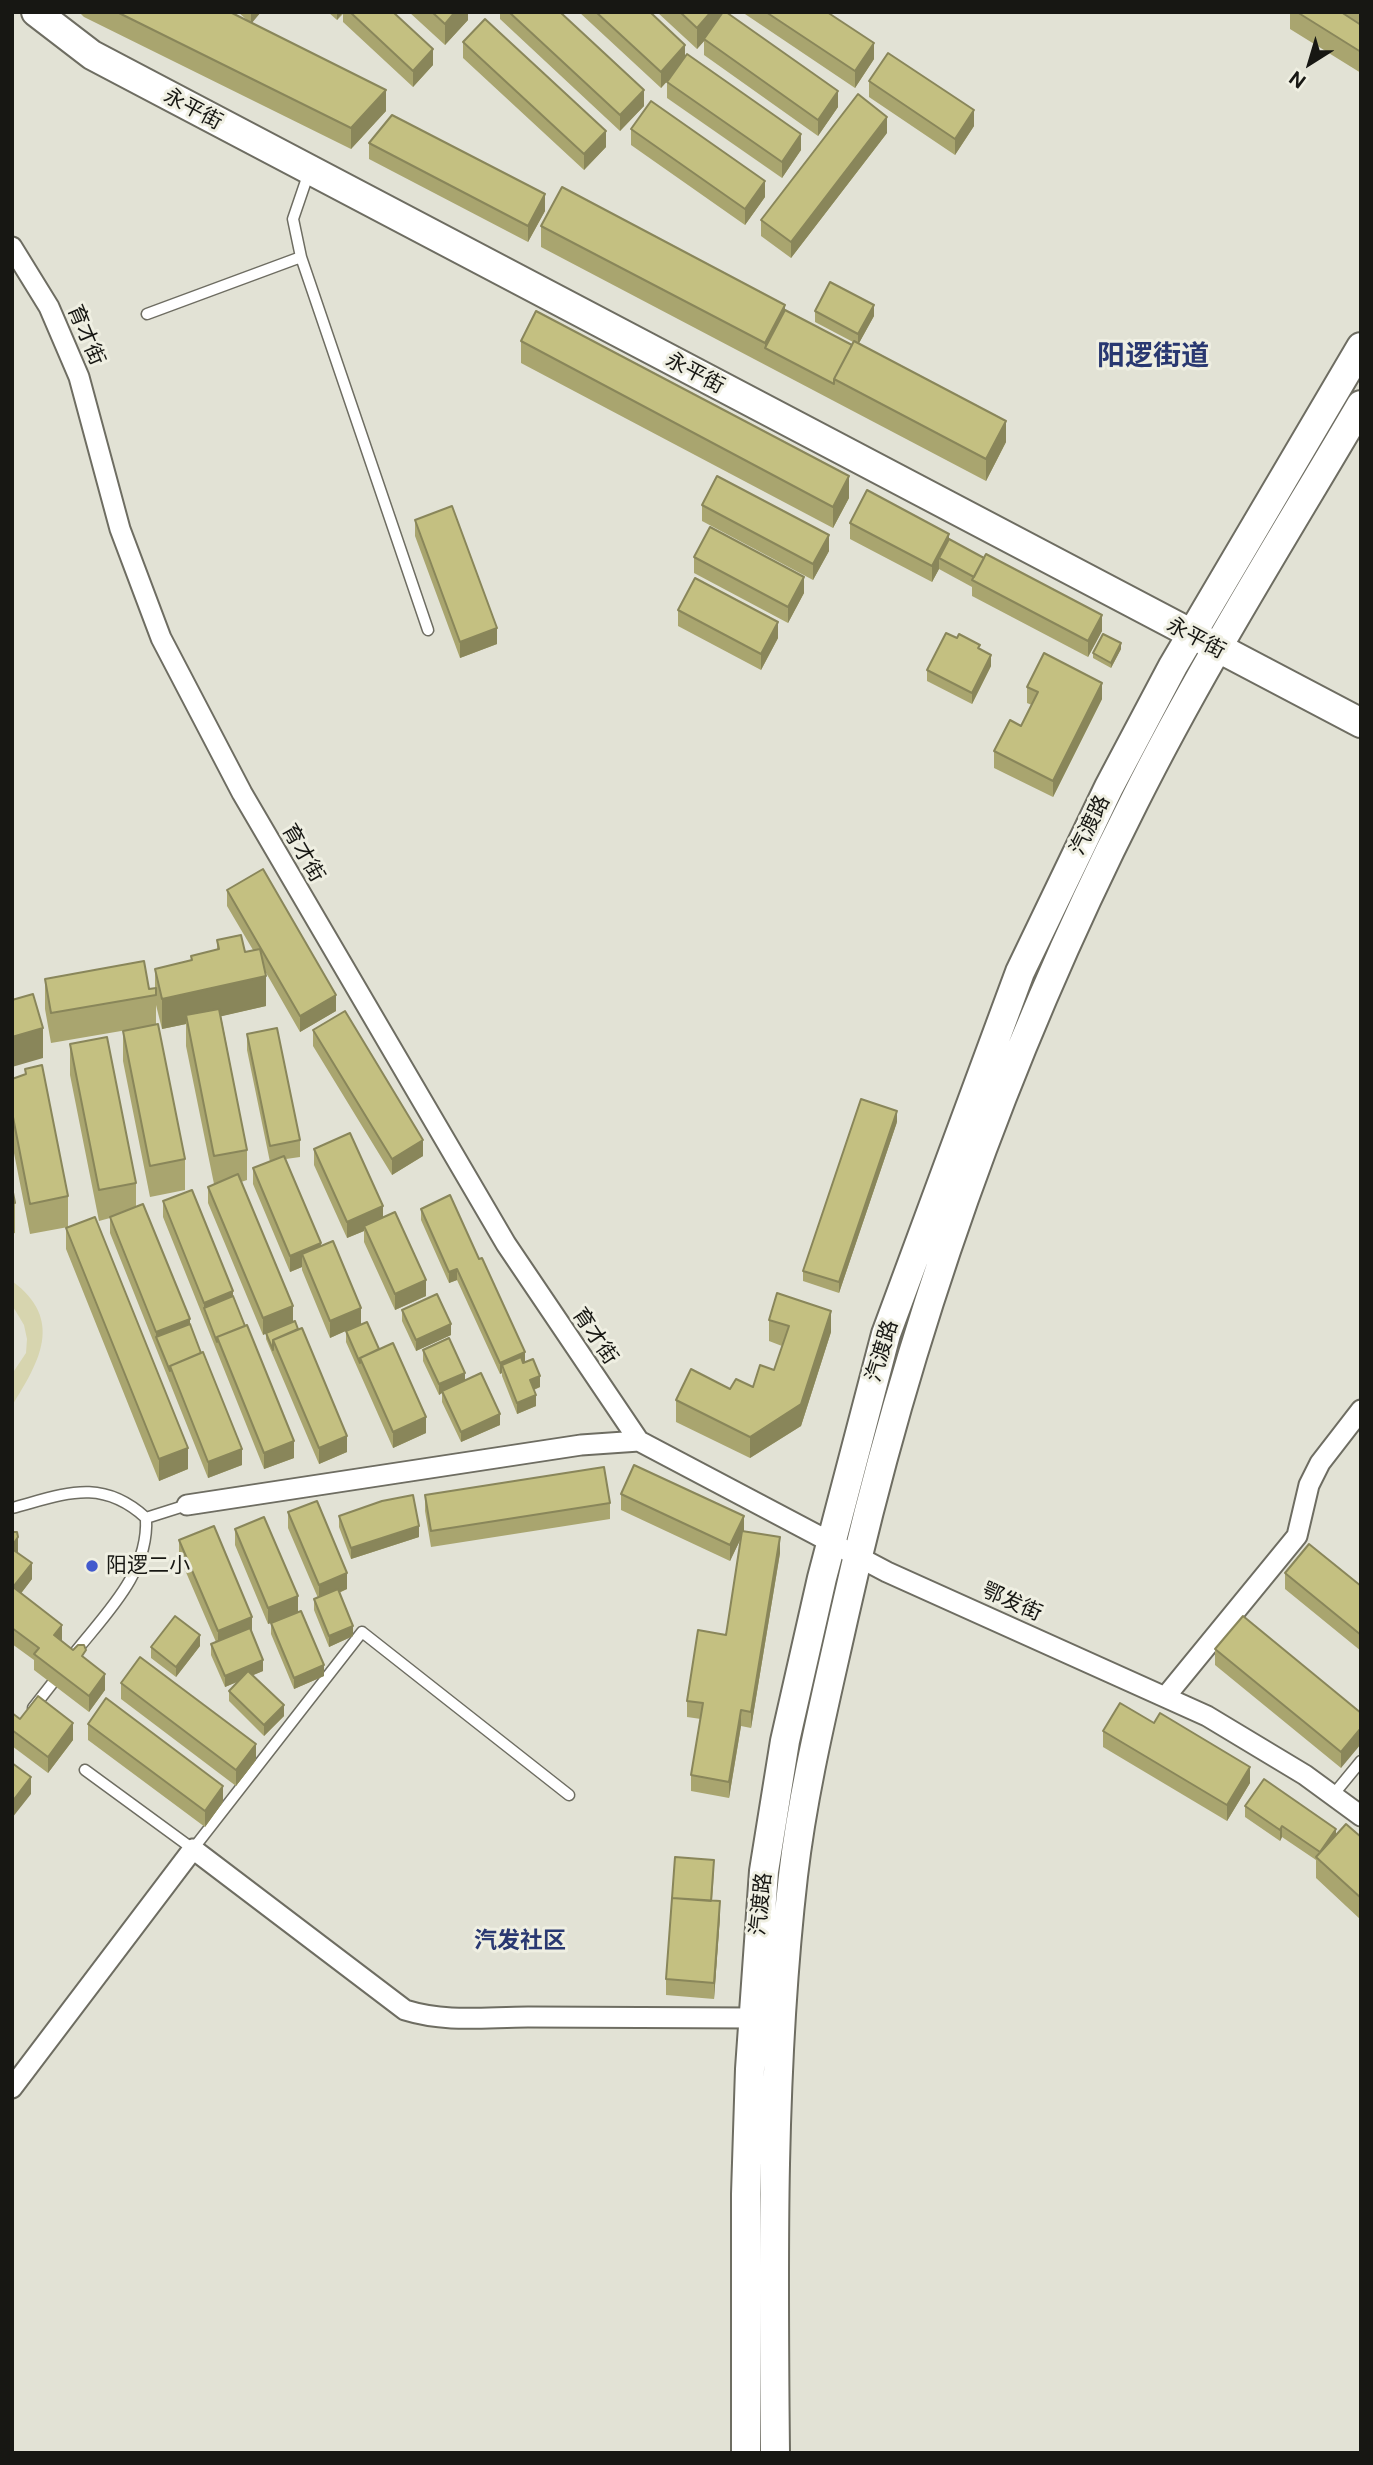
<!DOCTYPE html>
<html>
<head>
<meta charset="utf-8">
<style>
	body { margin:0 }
	#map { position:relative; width:1373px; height:2465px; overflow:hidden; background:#e2e2d5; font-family:"Public Sans",sans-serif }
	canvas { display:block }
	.frame { position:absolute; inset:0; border:14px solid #171713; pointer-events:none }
	.north { position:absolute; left:1275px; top:28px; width:70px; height:70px; -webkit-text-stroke:5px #efefe2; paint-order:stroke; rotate:217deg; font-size:19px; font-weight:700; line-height:28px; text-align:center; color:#171713 }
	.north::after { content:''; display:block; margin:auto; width:24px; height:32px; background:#171713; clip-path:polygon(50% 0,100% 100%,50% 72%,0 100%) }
</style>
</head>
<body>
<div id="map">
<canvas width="1373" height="2465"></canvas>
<div class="frame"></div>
<div class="north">N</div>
</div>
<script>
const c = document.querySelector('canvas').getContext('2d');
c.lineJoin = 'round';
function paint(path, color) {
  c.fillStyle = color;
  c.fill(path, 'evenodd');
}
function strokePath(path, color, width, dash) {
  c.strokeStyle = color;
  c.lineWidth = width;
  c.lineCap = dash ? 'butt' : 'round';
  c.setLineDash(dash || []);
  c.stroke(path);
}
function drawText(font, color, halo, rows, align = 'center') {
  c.font = font + ' "Public Sans","Noto Sans SC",sans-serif';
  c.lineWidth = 6;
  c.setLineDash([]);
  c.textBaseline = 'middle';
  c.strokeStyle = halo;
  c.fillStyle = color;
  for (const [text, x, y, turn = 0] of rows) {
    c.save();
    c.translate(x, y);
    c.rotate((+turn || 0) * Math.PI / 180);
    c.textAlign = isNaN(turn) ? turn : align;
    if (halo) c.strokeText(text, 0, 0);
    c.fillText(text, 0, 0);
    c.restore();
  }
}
paint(new Path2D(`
	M12,1281C65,1320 39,1362 12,1406V1374L26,1353L27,1339L24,1325L12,1305Z`), '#d7d5af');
const lane = new Path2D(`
	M309,172L293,219L301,257L428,630
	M147,314L301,257
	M12,1508C65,1494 101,1477 146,1518C149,1574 105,1614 73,1655
	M146,1518L187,1505
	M33,1708L58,1676
	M85,1770L193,1849L362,1632L569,1795
	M1333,1795L1361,1761`);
const street = new Path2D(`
	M12,247L49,307L79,377L120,529L161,638L242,793L506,1244L639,1441L887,1572L1207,1716L1305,1775L1361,1816
	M187,1505L581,1445L639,1441
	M1166,1696L1297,1536L1309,1485L1320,1463L1361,1410
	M12,2088L193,1849L405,2010C447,2023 485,2017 528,2017C603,2017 678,2018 753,2018`);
const secondary = new Path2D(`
	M36,12L92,55L1361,723
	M746,2453V2194L750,2069L764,1871L785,1741L822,1578L886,1334L1020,972L1109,787L1173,666L1361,347
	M775,2453C773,2261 771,2067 793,1876C803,1790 824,1705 843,1620C906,1337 1003,1061 1134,802C1202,666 1284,536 1361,405`);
strokePath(lane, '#6e6d62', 13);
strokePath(street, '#6e6d62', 23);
strokePath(secondary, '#6e6d62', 32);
strokePath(lane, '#fff', 10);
strokePath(street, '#fff', 19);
strokePath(secondary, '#fff', 28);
paint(new Path2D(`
	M79,12H230L248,21L238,12H261L251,23L386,111L351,149L84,17Z
	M328,12H393L433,65L413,87L343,22V14L337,20Z
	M409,12H468V20L445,45Z
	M500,12H560L644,106L620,131L500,19Z
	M579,12H650L685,56L801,150L782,178L667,98V82L672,76L661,88Z
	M657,12L723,13L838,107L818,136L704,55V41L697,49Z
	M742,12H827L874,59L855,88Z
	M1290,12H1361V73L1290,29Z
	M463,42L606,147L584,170L463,58Z
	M869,81L974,126L955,155L869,97Z
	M631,129L765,197L745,225L631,145Z
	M887,133L791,258L761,236V220Z
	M369,143L545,211L528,242L369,159Z
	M541,226L785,310L852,345L853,342L815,322V311L874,316L859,343L1006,442L986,481L541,247Z
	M521,341L849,498L833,528L521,363Z
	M702,505L829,551L813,580L702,521Z
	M415,520L497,644L460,658L415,536Z
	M850,523L949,539L1102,631L1088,657L972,596V587L939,569L932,582L850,539Z
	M694,557L804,593L788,623L694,573Z
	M678,610L778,638L761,670L678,626Z
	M980,649L991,666L972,704L927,681V670Z
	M1121,649L1111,668L1093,658V653Z
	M1027,687L1102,699L1053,797L994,768V751L1021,726L1032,705L1027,703Z
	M227,890L336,1011L300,1032L265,971L266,1006L221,1016L247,1150V1180L241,1182L293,1306L263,1335L208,1203V1187L214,1184L186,1046V1024L162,1029L156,1005V1025L185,1159V1190L150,1197L123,1061V1031L127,1030L51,1043L45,1009V979L149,989L155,988V969L191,960V956L217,950V940L245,952L253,950L227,906Z
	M313,1030L423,1156L392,1175L313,1046Z
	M247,1034L300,1140V1157L286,1159L321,1246L361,1324L330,1338L302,1270V1267L290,1272L253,1184V1168L270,1162L247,1050Z
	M70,1044L136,1183V1207L190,1324L242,1465L208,1478L110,1233V1218L99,1221L70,1075Z
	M25,1069L68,1196V1227L30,1234L12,1143V1079L25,1074Z
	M897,1122L839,1293L803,1281V1271Z
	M314,1149L383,1217L426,1296L395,1310L364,1242V1231L347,1238L314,1165Z
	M12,1187L15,1203V1233L12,1234Z
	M163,1201L233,1296L294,1458L264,1469L163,1217Z
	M421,1209L525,1362L540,1387L534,1390L536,1406L517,1414L502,1376V1373L500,1374L457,1280L449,1283L421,1220Z
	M66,1228L188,1469L159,1481L66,1249Z
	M402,1310L451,1335L416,1351L402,1321Z
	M769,1320L831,1332L801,1426L750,1458L676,1422V1400L730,1389L753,1387L774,1370L782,1346L769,1341Z
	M295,1321L347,1452L319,1464L266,1339V1333Z
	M346,1331L379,1349L426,1433L393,1448L346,1342Z
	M423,1350L465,1381L500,1425L461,1442L442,1402V1393L439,1395L423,1361Z
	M621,1494L744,1531L780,1553L751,1728L741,1726L729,1798L691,1791V1775L701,1719L687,1717V1701L726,1635L742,1536L730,1561L621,1510Z
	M425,1495L610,1503V1519L431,1547L425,1511Z
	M288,1512L347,1589L339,1593L353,1636L329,1647L314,1610V1599L318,1598L288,1528Z
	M339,1516L419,1537L351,1559L339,1527Z
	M235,1529L298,1612L268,1624L235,1545Z
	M12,1532L18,1553L32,1579L21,1593L62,1641L86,1659L105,1690L89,1712L34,1670V1660L12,1644Z
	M179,1540L252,1633L263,1671L253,1675L284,1716L264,1736L229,1701V1691L239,1681L225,1687L211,1655V1644L216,1642L179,1556Z
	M1285,1573L1361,1586V1651L1285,1589Z
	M271,1623L324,1676L294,1689L271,1634Z
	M200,1646L176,1677L151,1658V1647Z
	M1215,1649L1361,1713L1341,1768L1215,1665Z
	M121,1683L256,1760L236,1786L121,1699Z
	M12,1713L20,1719L73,1740L48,1773L12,1746Z
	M88,1724L223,1802L205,1827L88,1740Z
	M1103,1731L1250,1783L1227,1821L1103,1747Z
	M1245,1806L1336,1835L1361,1837V1920L1316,1878V1860L1282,1837L1280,1841L1245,1817Z
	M714,1871L712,1901L720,1917L714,1999L666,1995V1979Z`), '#a9a56f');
paint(new Path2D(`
	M251,12H261L251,24Z
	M337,12H343L337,20Z
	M455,12H468V20L445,45V24Z
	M711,12H723V20L697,49V28Z
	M874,43V59L855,88V71Z
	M685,45V61L661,88V72Z
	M433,49V65L413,87V71Z
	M386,90V111L351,149V128Z
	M644,90V106L620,131V115Z
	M838,91V107L818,136V120Z
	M974,110V126L955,155V139Z
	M887,117V133L791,258V242Z
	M606,131V147L584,170V154Z
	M801,134V150L782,178V162Z
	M765,181V197L745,225V209Z
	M545,194V211L528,242V226Z
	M785,305V326L765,348V343Z
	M874,305V316L858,345V334Z
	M1006,421V442L986,481V459Z
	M849,476V498L833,528V507Z
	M949,534V550L939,558V569L932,582V566Z
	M829,535V551L813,580V564Z
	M804,577V593L788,623V607Z
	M1102,615V631L1088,657V641Z
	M778,622V638L761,670V654Z
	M497,628V644L460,658V642Z
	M1121,643V649L1111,668V663Z
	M991,655V666L972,704V693Z
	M1102,683V699L1053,797V781Z
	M266,976V1006L188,1024L186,1015V1024L162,1029V999Z
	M336,995V1011L300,1032V1016Z
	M43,1028V1058L12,1067V1037Z
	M897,1111V1122L839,1293V1282Z
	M423,1140V1156L392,1175V1159Z
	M383,1206V1222L364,1226V1231L347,1238V1222Z
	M321,1243V1259L302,1254V1267L290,1272V1256Z
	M457,1269V1280L449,1283V1272Z
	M426,1280V1296L395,1310V1294Z
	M233,1291V1307L204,1308V1303Z
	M293,1306V1322L263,1335V1318Z
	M361,1308V1324L330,1338V1321Z
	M831,1311V1332L801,1426L750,1458V1437Z
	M190,1319V1335L156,1337V1332Z
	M451,1324V1335L416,1351V1340Z
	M525,1352V1363L502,1365V1373L500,1374V1363Z
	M465,1373V1384L442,1391V1393L439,1395V1384Z
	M540,1376V1387L530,1391V1380Z
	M536,1395V1406L517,1414V1403Z
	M500,1414V1425L461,1442V1432Z
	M426,1417V1433L393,1448V1432Z
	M347,1436V1452L319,1464V1448Z
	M294,1441V1458L264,1469V1453Z
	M188,1448V1469L159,1481V1459Z
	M242,1449V1465L208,1478V1462Z
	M744,1516V1532L730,1561V1545Z
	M419,1526V1537L351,1559V1548Z
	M18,1537V1554L12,1562V1546Z
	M780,1537V1553L751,1728V1712Z
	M32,1563V1579L13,1604V1587Z
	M347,1573V1589L319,1601V1585Z
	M298,1596V1612L268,1624V1608Z
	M252,1617V1633L218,1647V1631Z
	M62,1625V1641L54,1635Z
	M353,1626V1636L329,1647V1636Z
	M200,1635V1646L176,1677V1667Z
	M263,1660V1671L225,1687V1676Z
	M324,1665V1676L294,1689V1678Z
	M105,1674V1690L89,1712V1696Z
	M284,1705V1716L264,1736V1725Z
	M741,1710V1726L729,1798V1782Z
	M73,1723V1740L48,1773V1757Z
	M1361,1728V1744L1341,1768V1752Z
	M256,1744V1760L236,1786V1770Z
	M1250,1767V1783L1227,1821V1805Z
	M31,1777V1794L12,1818V1802Z
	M223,1786V1802L205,1827V1811Z
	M1282,1826V1837L1280,1841V1830Z
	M1336,1829V1840L1320,1863V1852Z
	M720,1901V1917L714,1999V1983Z`), '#89865a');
const building = new Path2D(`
	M117,12H230L386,90L351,128Z
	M350,12H393L433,49L413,71Z
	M432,12H455L445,24Z
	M509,12H560L644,90L620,115Z
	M596,12H650L685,45L661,72Z
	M680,12H711L697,28Z
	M723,12H726L838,91L818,120L704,39Z
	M766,12H827L874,43L855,71Z
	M1297,12H1341L1361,25V52Z
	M485,19L606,131L584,154L463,42Z
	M888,53L974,110L955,139L869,81Z
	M687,54L801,134L782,162L667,82Z
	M858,94L887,117L791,242L761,220Z
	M651,101L765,181L745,209L631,129Z
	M392,115L545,194L528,226L369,143Z
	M562,187L785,305L765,343L541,226Z
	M830,282L874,305L858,334L815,311Z
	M785,310L852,345L834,379V384L765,348Z
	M536,311L849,476L833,507L521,341Z
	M854,341L1006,421L986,459L834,379Z
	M717,476L829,535L813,564L702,505Z
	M867,490L949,534L932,566L850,523Z
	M452,506L497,628L460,642L415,520Z
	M710,527L804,577L788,607L694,557Z
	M949,539L984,558L974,577L939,558Z
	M986,554L1102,615L1088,641L972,580Z
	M695,578L778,622L761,654L678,610Z
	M946,633L957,638L959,634L980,645L978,648L991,655L972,693L927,670Z
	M1103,634L1121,643L1111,663L1093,653Z
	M1044,653L1102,683L1053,781L994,751L1010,720L1021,726L1038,692L1027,687Z
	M263,869L336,995L300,1016L227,890Z
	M241,935L245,952L260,949L266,976L162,999L155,969L192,960L191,956L219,949L217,940Z
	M144,961L149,989L156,988V995L51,1013L45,979Z
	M33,994L43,1028L12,1037V1000Z
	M219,1009L247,1150L214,1156L186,1015Z
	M345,1011L423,1140L392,1159L313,1030Z
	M158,1024L185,1159L150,1166L123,1031Z
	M277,1028L300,1140L270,1146L247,1034Z
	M107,1037L136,1183L99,1190L70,1044Z
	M42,1065L68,1196L30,1204L12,1112V1079L26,1074L25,1069Z
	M861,1099L897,1111L839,1282L803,1271Z
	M350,1133L383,1206L347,1222L314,1149Z
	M284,1156L321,1243L290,1256L253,1168Z
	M238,1174L293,1306L263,1318L208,1187Z
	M12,1187L15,1203H12Z
	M192,1190L233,1291L204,1303L163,1201Z
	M450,1195L479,1259L482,1258L525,1352L500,1363L457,1269L449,1272L421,1209Z
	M143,1204L190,1319L156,1332L110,1217Z
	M395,1212L426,1280L395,1294L364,1226Z
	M95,1217L188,1448L159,1459L66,1228Z
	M333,1241L361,1308L330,1321L302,1254Z
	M777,1293L831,1311L801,1404L750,1437L676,1400L691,1369L730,1389L736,1379L753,1387L760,1365L774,1370L789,1326L769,1320Z
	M437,1294L451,1324L416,1340L402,1310Z
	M233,1296L245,1326L217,1337V1342L204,1308Z
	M295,1321L298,1329L273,1340V1350L266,1333Z
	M367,1322L379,1349L360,1358V1363L346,1331Z
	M190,1324L201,1353L170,1366V1371L156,1337Z
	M247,1325L294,1441L264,1453L217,1337Z
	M302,1328L347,1436L319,1448L273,1340Z
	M449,1338L465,1373L439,1384L423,1350Z
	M393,1343L426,1417L393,1432L360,1358Z
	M203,1352L242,1449L208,1462L170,1366Z
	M521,1357L523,1363L533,1359L540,1376L530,1380L536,1395L517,1403L502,1365Z
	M481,1373L500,1414L461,1432L442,1391Z
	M634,1465L744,1516L730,1545L621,1494Z
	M604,1467L610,1503L431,1531L425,1495Z
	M413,1495L419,1526L351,1548L339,1516L382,1501Z
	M317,1501L347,1573L319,1585L288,1512Z
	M264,1517L298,1596L268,1608L235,1529Z
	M214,1526L252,1617L218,1631L179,1540Z
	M742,1531L780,1537L751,1712L741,1710L729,1782L691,1775L703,1703L687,1701L698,1630L726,1635Z
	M12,1532H17L18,1537L12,1546Z
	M1309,1544L1361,1586V1635L1285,1573Z
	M12,1549L32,1563L13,1587L62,1625L54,1635L73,1650L78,1645H84L86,1650L82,1656L105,1674L89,1696L34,1654L39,1648L12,1628Z
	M338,1589L353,1626L329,1636L314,1599Z
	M301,1611L324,1665L294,1678L271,1623Z
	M175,1616L200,1635L176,1667L151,1647Z
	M1243,1616L1361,1713V1728L1341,1752L1215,1649Z
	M250,1628L263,1660L225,1676L211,1644Z
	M140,1657L256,1744L236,1770L121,1683Z
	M248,1671L284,1705L264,1725L229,1691Z
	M38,1696L73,1723L48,1757L12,1730V1713L20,1719Z
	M106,1698L223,1786L205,1811L88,1724Z
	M1120,1703L1154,1723L1160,1713L1250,1767L1227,1805L1103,1731Z
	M12,1763L31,1777L12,1802Z
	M1264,1779L1336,1829L1320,1852L1282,1826L1280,1830L1245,1806Z
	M1346,1824L1361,1837V1898L1316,1857Z
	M675,1857L714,1860L711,1901L672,1898Z
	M672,1898L720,1901L714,1983L666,1979Z`);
paint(building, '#c4c081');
strokePath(building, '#89865a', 2);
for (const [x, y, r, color] of [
	[92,1566,7,"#425acd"]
]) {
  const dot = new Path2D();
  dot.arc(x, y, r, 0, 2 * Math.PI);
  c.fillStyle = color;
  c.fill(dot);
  strokePath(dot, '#efefe2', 2.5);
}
drawText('21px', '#171713', '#efefe2', [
	["永平街",193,109,28],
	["育才街",86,335,67],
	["永平街",695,373,28],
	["永平街",1196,638,28],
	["汽渡路",1090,825,-64],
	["育才街",303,853,60],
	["育才街",595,1336,56],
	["汽渡路",882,1351,-73],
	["鄂发街",1012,1602,24],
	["汽渡路",761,1904,-84]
]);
drawText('21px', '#171713', '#efefe2', [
	["阳逻二小",106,1566]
], 'left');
drawText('bold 23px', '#293871', '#efefe2', [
	["汽发社区",520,1941]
]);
drawText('bold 28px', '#293871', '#efefe2', [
	["阳逻街道",1153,356]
]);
</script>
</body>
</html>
